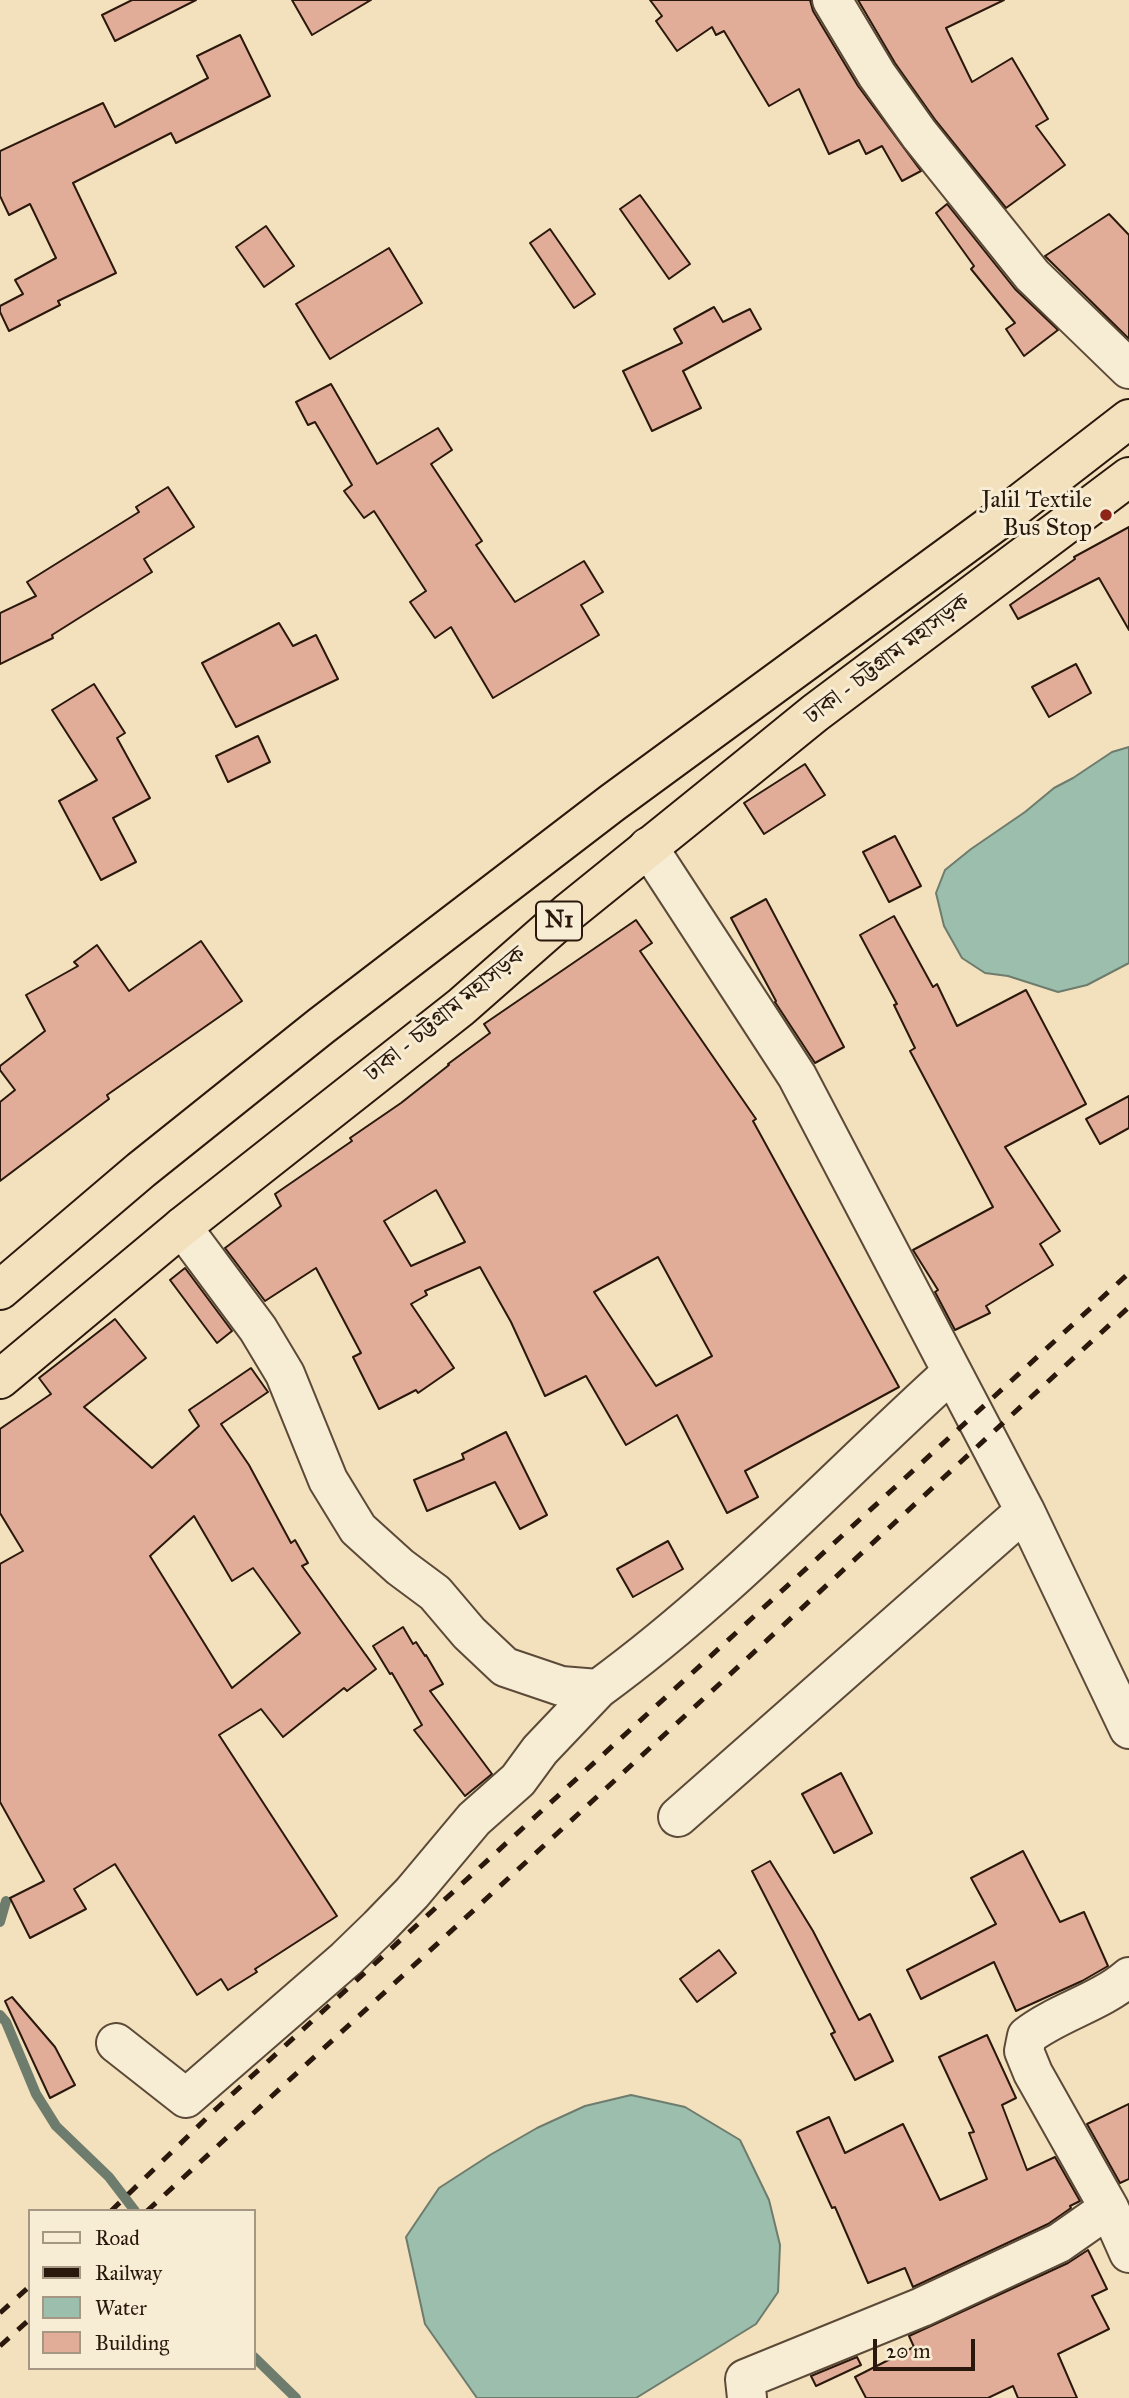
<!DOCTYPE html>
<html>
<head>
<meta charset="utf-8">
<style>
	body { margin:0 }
	#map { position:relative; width:1129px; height:2398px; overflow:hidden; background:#f3e1bd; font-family:"IM FELL Great Primer",serif }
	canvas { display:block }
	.legend { position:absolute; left:28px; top:2209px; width:228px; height:161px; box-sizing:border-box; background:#f7ecd4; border:2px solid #a59784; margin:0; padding:9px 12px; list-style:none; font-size:21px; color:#2a180c }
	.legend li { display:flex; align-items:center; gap:14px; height:35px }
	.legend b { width:35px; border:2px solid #a59784 }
	.scale { position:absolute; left:873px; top:2339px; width:102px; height:32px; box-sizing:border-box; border:4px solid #2a180c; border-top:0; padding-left:9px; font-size:21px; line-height:24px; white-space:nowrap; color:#2a180c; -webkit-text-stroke:5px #f7ecd4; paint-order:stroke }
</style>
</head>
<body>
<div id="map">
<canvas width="1129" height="2398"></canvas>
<ul class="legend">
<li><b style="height:9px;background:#f7ecd4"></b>Road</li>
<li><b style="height:9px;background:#2a180c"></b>Railway</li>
<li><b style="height:19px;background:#9cbead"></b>Water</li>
<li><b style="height:19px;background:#e2ad98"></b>Building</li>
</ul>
<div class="scale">20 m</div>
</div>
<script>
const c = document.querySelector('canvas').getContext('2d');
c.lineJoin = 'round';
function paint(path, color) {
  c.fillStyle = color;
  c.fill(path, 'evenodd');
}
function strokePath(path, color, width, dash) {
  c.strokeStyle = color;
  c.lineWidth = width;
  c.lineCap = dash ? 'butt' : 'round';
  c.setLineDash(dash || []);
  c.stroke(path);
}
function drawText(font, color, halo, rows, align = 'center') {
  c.font = font + ' "IM FELL Great Primer","Noto Serif Bengali",serif';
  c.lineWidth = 6;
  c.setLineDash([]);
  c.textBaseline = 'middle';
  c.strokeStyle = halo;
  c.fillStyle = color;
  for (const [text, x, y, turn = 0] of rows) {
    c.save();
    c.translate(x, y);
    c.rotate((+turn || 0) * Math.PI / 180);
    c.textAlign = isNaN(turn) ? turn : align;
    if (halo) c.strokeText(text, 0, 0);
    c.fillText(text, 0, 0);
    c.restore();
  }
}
const water = new Path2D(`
	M1129,747V963L1087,985L1058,992L1008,976L985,973L962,958L944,926L936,893L945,870L971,849L1025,812L1054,788L1073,778L1112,752Z
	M631,2095L685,2107L740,2140L769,2200L780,2245L778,2292L756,2324L636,2398H477L425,2324L406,2237L439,2188L490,2155L537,2128L585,2106Z`);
paint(water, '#9cbead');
strokePath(water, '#6e7c6d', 2);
strokePath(new Path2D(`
	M0,1922L6,1901
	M0,2015L6,2022L36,2094L56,2126L109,2177L135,2211
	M254,2357L296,2398`), '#6e7c6d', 10);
const building = new Path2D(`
	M132,0H196L115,41L102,15Z
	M292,0H371L312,35Z
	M650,0H810L813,11L858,86L921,171L902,181L882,146L866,154L859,140L829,154L799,89L769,106L724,31L716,35L712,27L677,51L656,21L662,16Z
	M858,0H1004L946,28L972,82L1012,58L1048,119L1036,126L1065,165L1006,208L936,121L895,63Z
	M240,35L270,96L176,143L171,133L73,183L116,273L58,301L60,305L9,331L0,312V306L23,294L15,280L56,258L30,204L9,215L0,196V151L103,103L115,127L208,78L197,56Z
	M640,195L690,264L669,279L620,209Z
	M947,204L1015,289L1058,330L1024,356L1006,329L1015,323L971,269L974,266L936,213Z
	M1109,214L1129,235V339L1045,256Z
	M266,226L294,266L264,287L236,247Z
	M550,229L595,294L574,308L530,243Z
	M389,248L422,303L330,359L296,304Z
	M714,307L723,322L750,309L761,329L683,371L701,408L652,431L623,371L682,343L674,329Z
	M331,384L377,464L438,428L452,450L431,464L482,541L476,545L515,602L584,561L603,592L581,605L599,635L493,698L451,627L435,638L410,602L426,591L374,511L364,518L344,491L352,485L315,422L308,425L296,402Z
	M168,487L194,527L144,559L152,572L52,635L53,638L0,664V613L36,596L27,582L139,512L136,507Z
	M1129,527V630L1099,578L1018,619L1010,605L1075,559L1074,557Z
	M279,623L293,646L316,635L338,679L236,727L202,663Z
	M1076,664L1091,693L1049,717L1032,687Z
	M94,684L125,733L117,738L150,798L113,818L136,862L101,880L59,801L97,780L52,710Z
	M258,736L270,762L228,782L216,756Z
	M805,764L825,795L764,834L744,803Z
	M895,836L921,886L889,902L863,852Z
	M766,899L844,1047L815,1063L775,1002L776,1001L731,918Z
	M894,916L933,987L937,984L957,1026L1026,990L1086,1104L1005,1147L1060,1231L1040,1244L1053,1265L986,1306L990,1313L955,1330L935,1292L938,1290L913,1250L993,1207L910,1051L915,1048L894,1005L897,1004L860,935Z
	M636,920L652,943L640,951L756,1119L753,1121L899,1387L745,1471L758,1497L727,1513L677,1415L626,1445L586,1376L545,1396L511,1322L480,1267L425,1291L427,1295L411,1304L454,1368L418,1393L416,1390L379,1409L353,1357L361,1353L316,1268L265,1301L225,1248L281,1206L275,1194L352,1141L350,1138L401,1103L449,1065L448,1064L490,1033L484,1024ZM436,1190L465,1242L411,1266L384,1221ZM658,1257L712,1356L656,1386L594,1292Z
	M201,941L242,1001L107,1095L109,1099L0,1181V1102L15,1090L0,1070V1066L45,1031L26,995L78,966L74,962L97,945L129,991Z
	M1129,1096V1128L1100,1144L1086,1119Z
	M185,1268L232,1331L217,1343L170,1280Z
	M115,1319L146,1358L84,1407L152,1468L199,1426L189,1410L251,1368L268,1392L221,1424L249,1465L291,1543L295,1540L308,1563L302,1566L376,1669L347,1691L344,1688L283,1737L261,1709L219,1735L337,1916L255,1969L257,1972L228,1990L221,1979L197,1995L115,1864L74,1889L86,1909L30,1938L10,1898L44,1881L0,1802V1564L23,1551L0,1513V1429L51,1394L39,1378ZM194,1516L232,1581L253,1568L300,1633L232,1688L150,1556Z
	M506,1432L547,1515L520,1529L495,1482L427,1511L414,1480L464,1459L462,1454Z
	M668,1541L683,1569L633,1597L617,1569Z
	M403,1627L413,1644L416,1642L425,1656L426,1655L443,1684L430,1691L492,1774L465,1796L414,1730L422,1725L392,1673L390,1674L373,1646Z
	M841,1773L872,1833L834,1853L802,1794Z
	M1023,1851L1060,1922L1084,1912L1108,1966L1082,1981L1016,2011L994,1962L921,1999L907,1970L996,1924L971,1878Z
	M770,1861L813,1931L859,2020L870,2014L893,2061L855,2080L831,2034L835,2032L752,1871Z
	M719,1950L736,1973L697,2002L680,1979Z
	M12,1997L55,2047L75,2085L50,2098L5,2001Z
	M987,2035L1016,2098L1002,2105L1027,2170L1055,2157L1080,2201L1070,2206L1071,2208L1048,2224L913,2287L905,2268L868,2283L835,2207L832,2208L797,2132L829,2117L845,2153L903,2124L940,2200L987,2179L969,2133L974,2132L939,2057Z
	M1129,2104V2179L1120,2183L1087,2124Z
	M1088,2250L1107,2289L1092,2296L1109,2329L1058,2354L1077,2398H1018L1013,2386L988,2398H866L855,2377L914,2347L909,2336L1068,2263Z
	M857,2357L861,2365L816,2386L811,2376Z`);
paint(building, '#e2ad98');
strokePath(building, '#2a180c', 2);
const minor = new Path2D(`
	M832,0L877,75L919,134L1032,275L1129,369
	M648,847L797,1076L1025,1511L1129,1729
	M182,1227L258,1329L285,1374L328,1480L358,1529L400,1567L435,1593L469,1633L505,1667L561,1686L598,1689C727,1595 834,1479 952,1372
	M678,1817L1025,1511
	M1129,1977C1099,2003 1058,2012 1027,2036L1024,2051L1033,2073L1109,2208L1129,2253
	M116,2043L186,2098L346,1959L379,1927L412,1893L474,1819L518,1780L540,1750L598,1689
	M747,2398L745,2379L922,2307L1059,2243L1109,2208`);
const highway = new Path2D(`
	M0,1290L141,1170L321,1026L612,803L1005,515L1129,419
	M0,1379L182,1227L461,1007L569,912L751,765L815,713L1129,477`);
strokePath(minor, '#5c4a38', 42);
strokePath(highway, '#2a180c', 42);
strokePath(minor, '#f7ecd4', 38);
strokePath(highway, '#f3e1bd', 38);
strokePath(new Path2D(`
	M111,2211L216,2109L1129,1273
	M147,2211L1129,1307
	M0,2313L30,2286
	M0,2346L30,2319`), '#2a180c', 5, [12, 12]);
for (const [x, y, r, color] of [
	[1106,515,7,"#8f2418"]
]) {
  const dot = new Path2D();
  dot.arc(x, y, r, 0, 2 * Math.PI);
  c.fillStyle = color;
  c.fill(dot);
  strokePath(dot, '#f7ecd4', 2.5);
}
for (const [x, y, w] of [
	[559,921,46]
]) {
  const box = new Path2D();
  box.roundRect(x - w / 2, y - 19.5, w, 39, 5);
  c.fillStyle = '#f7ecd4';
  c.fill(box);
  strokePath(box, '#2a180c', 2);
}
drawText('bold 23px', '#2a180c', null, [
	["N1",559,921]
]);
drawText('24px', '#2a180c', '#f7ecd4', [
	["Jalil Textile",1092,501],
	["Bus Stop",1092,529]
], 'right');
drawText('24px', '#2a180c', '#f7ecd4', [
	["ঢাকা - চট্টগ্রাম মহাসড়ক",888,660,-37],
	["ঢাকা - চট্টগ্রাম মহাসড়ক",446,1015,-39]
]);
</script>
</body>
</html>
